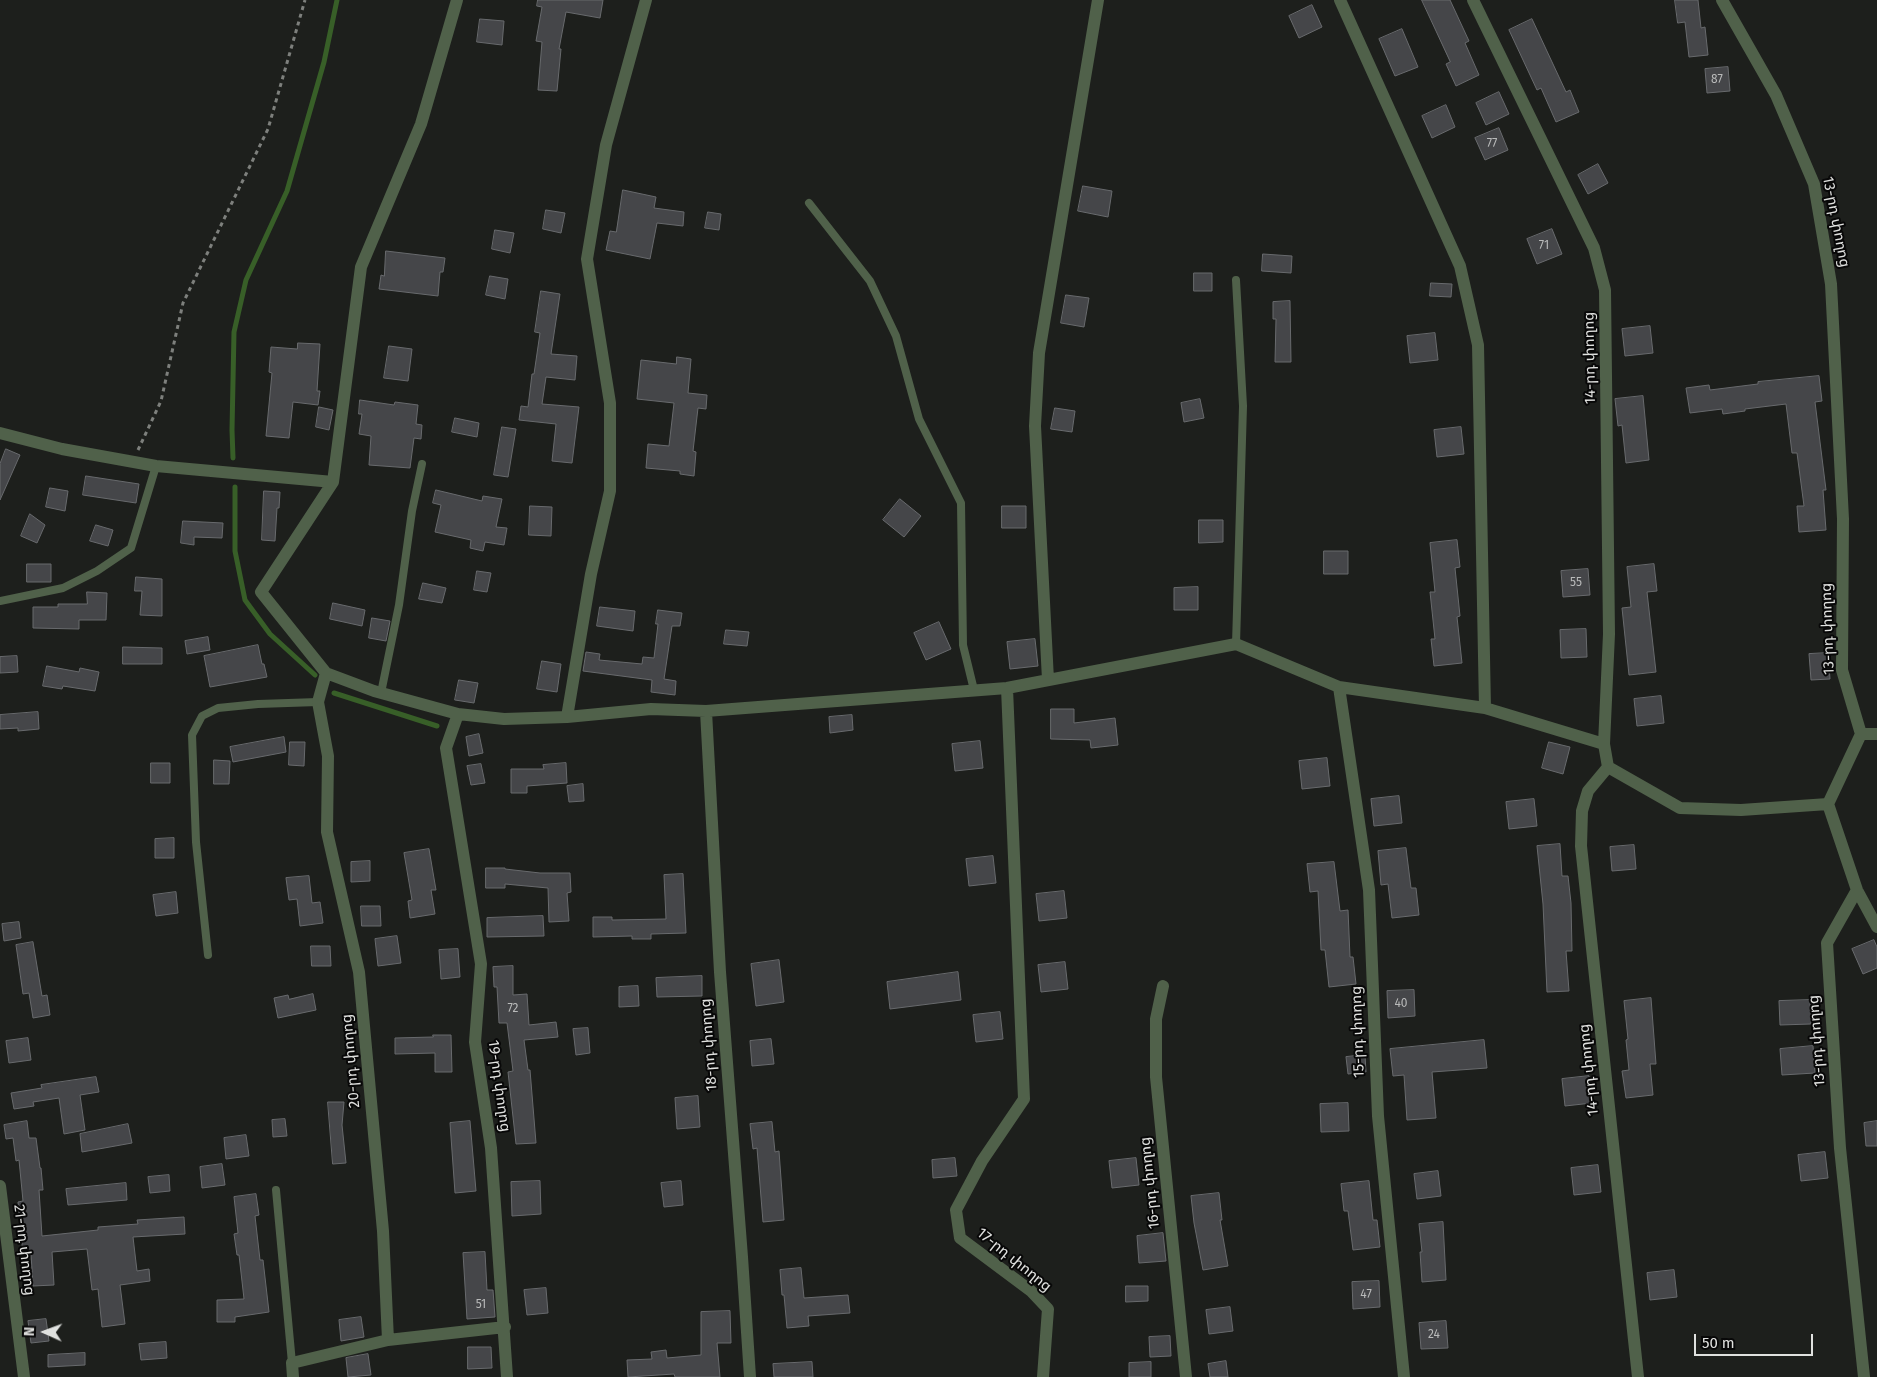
<!DOCTYPE html>
<html>
<head>
<meta charset="utf-8">
<style>
	body { margin:0 }
	#map { position:relative; width:1877px; height:1377px; overflow:hidden; background:#1d1f1c; font-family:"Fira Sans",sans-serif }
	canvas { display:block }
	.north { position:absolute; left:20px; top:1307px; width:50px; height:50px; -webkit-text-stroke:4px #080808; paint-order:stroke; rotate:272deg; font-size:14px; font-weight:700; line-height:20px; text-align:center; color:#e0e1df }
	.north::after { content:''; display:block; margin:auto; width:18px; height:22px; background:#e0e1df; clip-path:polygon(50% 0,100% 100%,50% 72%,0 100%) }
	.scale { position:absolute; left:1694px; top:1334px; width:119px; height:22px; box-sizing:border-box; border:2px solid #e0e1df; border-top:0; padding-left:6px; font-size:15px; line-height:18px; white-space:nowrap; color:#e0e1df; -webkit-text-stroke:4px #080808; paint-order:stroke }
</style>
</head>
<body>
<div id="map">
<canvas width="1877" height="1377"></canvas>
<div class="north">N</div>
<div class="scale">50 m</div>
</div>
<script>
const c = document.querySelector('canvas').getContext('2d');
c.lineJoin = 'round';
function strokePath(path, color, width, dash) {
  c.strokeStyle = color;
  c.lineWidth = width;
  c.lineCap = dash ? 'butt' : 'round';
  c.setLineDash(dash || []);
  c.stroke(path);
}
function paint(path, color) {
  c.fillStyle = color;
  c.fill(path, 'evenodd');
}
function drawText(font, color, halo, rows, align = 'center') {
  c.font = font + ' "Fira Sans","Noto Sans Armenian",sans-serif';
  c.lineWidth = 4;
  c.setLineDash([]);
  c.textBaseline = 'middle';
  c.strokeStyle = halo;
  c.fillStyle = color;
  for (const [text, x, y, turn = 0] of rows) {
    c.save();
    c.translate(x, y);
    c.rotate((+turn || 0) * Math.PI / 180);
    c.textAlign = isNaN(turn) ? turn : align;
    if (halo) c.strokeText(text, 0, 0);
    c.fillText(text, 0, 0);
    c.restore();
  }
}
strokePath(new Path2D(`
	M233,458L232,430L234,332L246,280L287,191L324,62L337,0
	M235,487V551L245,600L270,634L315,675
	M334,693L437,726`), '#385f28', 5);
const building = new Path2D(`
	M538,0H603L600,18L566,12L559,49H561L557,91L538,90L542,42L536,41L542,7L537,6Z
	M1422,0H1450L1469,41L1465,43L1479,75L1456,86L1446,64L1450,62Z
	M1675,0H1698L1701,28L1705,27L1708,55L1689,57L1685,22L1678,23Z
	M1312,5L1322,27L1299,38L1289,16Z
	M480,19L504,21L502,45L477,42Z
	M1532,19L1566,92L1570,90L1579,112L1556,122L1541,88L1537,90L1509,30Z
	M1402,29L1418,67L1395,76L1379,39Z
	M1728,67L1730,91L1707,93L1705,69Z
	M1499,92L1509,114L1486,125L1476,103Z
	M1446,105L1455,127L1432,138L1422,116Z
	M1499,128L1508,150L1485,160L1475,138Z
	M1598,164L1608,183L1588,194L1578,175Z
	M1083,186L1112,191L1108,217L1078,211Z
	M623,190L656,197L654,208L684,212L683,226L657,223L650,259L606,250L610,231L616,232Z
	M546,210L565,213L561,233L543,229Z
	M708,212L721,214L719,230L705,228Z
	M1552,229L1562,254L1537,264L1527,239Z
	M495,230L514,233L510,253L492,249Z
	M386,251L445,258L443,272H440L438,296L379,289L381,275L384,276Z
	M1263,254L1292,256L1291,273L1262,271Z
	M1194,273H1212V291H1194Z
	M490,276L508,279L505,299L486,295Z
	M1431,283L1452,284L1451,297L1430,296Z
	M541,291L560,294L551,354L577,356L575,380L546,377L542,404L579,407L572,463L552,461L556,424L519,420L521,406L528,407L532,374H534L540,333L535,332Z
	M1066,295L1089,298L1084,327L1061,323Z
	M1290,301L1291,362H1275L1276,319H1273V302Z
	M1650,326L1653,353L1625,356L1622,329Z
	M1435,333L1438,360L1410,363L1407,336Z
	M298,343L320,344L317,391H320L318,405L293,402L289,438L266,436L272,373L269,372L271,347L297,349Z
	M389,346L412,349L408,381L384,378Z
	M677,357L691,359L688,393L707,395L706,409L698,408L693,451L696,452L694,476L680,474V471L646,468L648,444L669,446L674,403L637,399L641,360L676,364Z
	M1819,376L1822,401L1815,402L1826,490H1823L1826,530L1799,532L1797,506H1804L1797,453H1792L1786,404L1745,409V411L1723,414L1722,409L1690,413L1686,388L1709,385L1710,390L1758,384V382Z
	M1643,396L1649,460L1626,463L1622,425L1618,426L1615,399Z
	M1200,399L1204,418L1184,422L1181,403Z
	M360,400L394,405L395,402L418,405L416,424L422,425L421,439L414,438L410,468L369,465L371,436L359,434L362,414H359Z
	M319,407L333,410L329,430L316,427Z
	M1055,408L1075,411L1072,432L1051,429Z
	M455,418L479,423L477,437L452,432Z
	M502,427L516,429L508,477L494,475Z
	M1461,427L1464,454L1437,457L1434,430Z
	M6,449L20,455L0,500V464Z
	M86,476L139,484L136,503L83,495Z
	M50,488L68,491L65,511L46,507Z
	M436,490L482,501L483,496L502,499L496,527L507,528L504,545L485,542L483,551L470,548L471,540L435,532L441,505L433,503Z
	M264,491L280,492L279,508H277L275,541L262,540Z
	M900,499L921,516L904,537L883,520Z
	M530,506L552,507L551,536L529,535Z
	M1002,506H1026V528H1002Z
	M30,514L45,525L37,543L21,536Z
	M1199,520H1223V542L1199,543Z
	M183,521L223,523L222,538L194,537V545L181,543Z
	M96,525L113,530L108,546L90,541Z
	M1457,540L1460,567L1455,568L1460,616L1457,617L1462,663L1434,666L1431,639H1435L1430,592H1435L1430,543Z
	M1324,551H1348V574H1324Z
	M27,564H51V582H27Z
	M1654,564L1657,591L1647,592L1656,672L1629,675L1622,608L1631,607L1627,567Z
	M1588,569L1590,595L1563,597L1561,571Z
	M477,571L491,573L487,592L474,590Z
	M136,577L162,579V616L140,615L142,591H135Z
	M423,583L446,588L442,603L419,599Z
	M1198,587V610H1174V588Z
	M87,592L107,593L106,620H79V629L33,628V607H58V604H87Z
	M333,603L365,610L362,626L330,619Z
	M600,607L635,611L633,631L597,626Z
	M658,610L682,613L680,626H672L664,679L676,681L675,695L651,692L652,680L583,671L586,652L600,654L599,660L642,664L643,657L654,658L658,624H656Z
	M372,618L390,621L386,641L369,638Z
	M939,622L951,649L926,660L914,633Z
	M1586,629L1587,657L1561,658L1560,630Z
	M726,630L749,632L747,646L724,644Z
	M208,637L210,650L187,654L185,641Z
	M1035,639L1038,666L1010,669L1007,642Z
	M258,645L262,664H264L267,677L210,687L204,656Z
	M123,647L162,648V664H123Z
	M1828,653L1830,679L1811,680L1809,654Z
	M17,656L18,672L0,673V657Z
	M542,661L561,664L557,692L537,689Z
	M47,666L79,672L80,668L99,672L95,691L63,686L62,689L43,686Z
	M459,680L478,683L474,703L455,700Z
	M1661,696L1664,723L1637,726L1634,699Z
	M1051,709H1074V723L1115,718L1118,745L1091,748L1090,740L1051,739Z
	M38,712L39,729L18,731V728L0,729V715Z
	M852,715L853,730L830,733L829,717Z
	M479,734L483,753L469,756L466,737Z
	M284,737L286,752L233,762L230,747Z
	M980,741L983,768L955,771L952,744Z
	M290,742H305L304,766L289,765Z
	M1549,742L1570,747L1563,774L1542,768Z
	M1327,758L1330,786L1302,789L1299,761Z
	M214,760L230,761L229,784H214Z
	M151,763H170V783H151Z
	M566,763L567,783L527,786V793H511V769H544L543,765Z
	M481,764L485,783L471,785L467,766Z
	M583,784L584,801L569,802L567,786Z
	M1399,796L1402,823L1374,826L1371,799Z
	M1534,799L1537,826L1509,829L1506,802Z
	M174,838V858H155V839Z
	M1560,844L1562,876H1568L1571,903L1572,951H1566L1569,991L1547,992L1543,904L1537,846Z
	M1634,845L1636,869L1612,871L1610,847Z
	M1406,848L1411,888H1416L1419,915L1392,918L1388,884L1381,885L1378,851Z
	M429,849L436,890H431L435,914L410,918L408,901L412,900L404,853Z
	M993,856L996,883L969,886L966,859Z
	M370,861V881L351,882V862Z
	M1334,862L1340,911L1348,910L1350,957H1353L1356,984L1329,987L1325,950H1321L1318,891L1310,892L1307,864Z
	M486,868H505V869L540,873H570L571,892L567,893L569,921L549,922L548,888L505,884V888H486Z
	M683,874L686,933L651,934V939H632V936L593,937V917H612V920L666,919L664,875Z
	M309,876L312,903L320,902L323,923L300,926L297,899L289,900L286,878Z
	M1064,891L1067,918L1039,921L1036,894Z
	M176,892L178,913L156,916L153,895Z
	M361,906H380L381,926H362Z
	M543,916L544,936L487,937V918Z
	M19,922L21,938L4,941L2,924Z
	M397,936L401,963L378,966L375,939Z
	M1874,940L1877,947V968L1863,974L1852,949Z
	M33,942L42,996L47,995L50,1015L33,1018L29,993L23,994L16,945Z
	M311,946H330L331,966H312Z
	M458,949L460,977L441,979L439,950Z
	M779,960L784,1002L756,1006L751,964Z
	M1065,962L1068,989L1041,992L1038,965Z
	M513,966V995L527,994L529,1025L556,1022L558,1037L524,1040L528,1070H530L536,1143L516,1144L508,1072L513,1071L507,1023H499L497,987H494L493,967Z
	M958,972L961,1000L890,1009L887,982Z
	M702,976V996L657,997L656,978Z
	M638,986L639,1006L619,1007V987Z
	M1414,990L1415,1016L1388,1018L1387,991Z
	M313,994L316,1010L278,1018L274,998L288,995L289,999Z
	M1651,998L1656,1064H1650L1653,1095L1626,1098L1622,1071L1629,1070L1626,1040L1628,1039L1624,1001Z
	M1810,1000L1811,1024L1780,1025L1779,1001Z
	M1000,1012L1003,1039L976,1042L973,1015Z
	M588,1028L590,1053L576,1055L573,1029Z
	M433,1035H451L452,1072H435V1053L395,1054V1038L433,1037Z
	M28,1038L31,1060L9,1063L6,1041Z
	M771,1039L774,1064L752,1066L750,1041Z
	M1484,1040L1487,1068L1432,1072L1436,1118L1407,1120L1404,1075L1393,1076L1390,1049Z
	M1813,1046L1815,1073L1782,1075L1780,1049Z
	M1365,1055L1366,1072L1348,1074L1346,1057Z
	M1589,1076L1592,1103L1565,1106L1562,1079Z
	M96,1077L99,1092L80,1095L85,1130L64,1134L59,1098L33,1102L34,1106L14,1109L11,1093L42,1088L41,1085Z
	M698,1096L700,1127L677,1129L675,1098Z
	M328,1102H344L342,1125L346,1163L333,1164Z
	M1348,1103L1349,1131L1321,1132L1320,1104Z
	M285,1119L287,1136L273,1137L272,1120Z
	M27,1121L29,1138H36L40,1168H41L43,1190H39L42,1236L98,1230V1227L138,1224L137,1220L184,1217L185,1234L133,1237L137,1271L149,1269L150,1281L120,1285L125,1324L102,1327L98,1289L92,1290L87,1249L52,1252L54,1285L33,1286L31,1254L23,1255L18,1202L23,1201L19,1160L16,1161L13,1138L6,1139L4,1125Z
	M470,1121L476,1191L455,1193L450,1123Z
	M1877,1121V1146H1866L1864,1123Z
	M772,1122L775,1152L779,1151L784,1220L763,1222L757,1148L753,1149L750,1124Z
	M128,1124L132,1143L82,1152L80,1134Z
	M246,1135L249,1156L226,1159L224,1138Z
	M1825,1152L1828,1178L1801,1181L1798,1155Z
	M955,1158L957,1176L933,1178L932,1160Z
	M1136,1158L1139,1185L1112,1188L1109,1161Z
	M222,1164L225,1185L202,1188L200,1167Z
	M1598,1165L1601,1192L1574,1195L1571,1168Z
	M1438,1171L1441,1196L1417,1199L1414,1174Z
	M169,1175L170,1191L150,1193L148,1177Z
	M540,1181L541,1214L512,1216L511,1182Z
	M681,1181L683,1205L664,1207L661,1183Z
	M1369,1181L1373,1220H1377L1380,1247L1353,1250L1348,1211H1344L1341,1184Z
	M126,1183L127,1200L68,1205L66,1189Z
	M1219,1193L1222,1220H1220L1228,1266L1203,1270L1194,1223L1191,1196Z
	M256,1194L259,1215L255,1216L260,1260H263L269,1312L235,1317V1322H217V1300L244,1299L239,1255H237L234,1234L238,1233L234,1197Z
	M1443,1222L1446,1280L1422,1282L1420,1252H1422L1419,1224Z
	M1163,1233L1166,1261L1139,1263L1137,1236Z
	M485,1252L487,1290H493L495,1317L467,1319L463,1253Z
	M801,1268L804,1298L848,1295L850,1313L808,1316L809,1326L787,1328L784,1295H782L780,1270Z
	M1674,1270L1677,1297L1650,1300L1647,1273Z
	M1379,1281L1380,1307L1353,1309L1352,1282Z
	M1126,1286H1148V1301L1126,1302Z
	M546,1288L548,1313L527,1315L524,1290Z
	M1230,1307L1233,1331L1209,1334L1206,1310Z
	M730,1311L731,1343H717L720,1377H675L674,1374L628,1377L627,1360L652,1359L651,1352L666,1350L667,1358L701,1355V1312Z
	M361,1317L364,1337L341,1341L339,1320Z
	M46,1319L49,1341L31,1343L28,1321Z
	M1446,1321L1448,1348L1421,1349L1419,1323Z
	M1170,1336L1171,1356L1150,1357L1149,1337Z
	M166,1342L167,1358L141,1360L139,1344Z
	M468,1347H491L492,1368L468,1369Z
	M85,1353V1365L48,1367V1355Z
	M368,1354L371,1375L348,1377L346,1358Z
	M1226,1361L1228,1377H1210L1208,1364Z
	M812,1362L813,1377H774L773,1364Z
	M1151,1362V1377H1129V1363Z`);
paint(building, '#454649');
strokePath(building, '#686a6d', 1);
strokePath(new Path2D(`
	M138,450L161,401L183,303L268,129L305,0`), '#7e807d', 3, [4, 4]);
strokePath(new Path2D(`
	M809,203L870,281L896,336L919,419L961,503L963,645L974,690
	M0,601L63,588L97,571L131,548L156,466
	M1236,644L1243,406L1236,280
	M381,693L399,605L412,511L422,464
	M208,955L196,842L192,735L202,716L218,708L258,704L318,702
	M276,1190L292,1363`), '#50614a', 8);
strokePath(new Path2D(`
	M457,0L421,124L361,267L333,482L261,592L326,673L374,691L458,714L504,719L567,717L651,709L706,711L1007,688L1236,644L1339,687L1485,708L1604,744
	M1340,0L1460,266L1478,345L1485,708
	M1473,0L1594,248L1605,290L1609,634L1604,744L1608,767L1680,808L1741,810L1828,804
	M1722,0L1776,95L1814,184L1831,284L1843,519L1842,670L1861,734L1828,804L1857,890L1877,927
	M0,433L62,449L156,466L333,482
	M1048,680L1035,426L1039,353L1098,0
	M1339,687L1369,890L1378,1116L1404,1377
	M1007,688L1024,1099L982,1161L956,1210L960,1238L1031,1291L1048,1309L1043,1377
	M706,711L720,972L742,1257L750,1377
	M458,714L446,748L481,964L475,1042L491,1148L507,1377
	M567,717L591,574L610,491V403L587,259L606,145L646,0
	M1861,734H1877
	M1608,767L1588,791L1582,811L1581,846L1638,1377
	M1857,890L1827,943L1840,1148L1864,1377
	M1163,986L1156,1019V1077L1186,1377
	M0,1186L24,1377
	M388,1340L505,1327
	M293,1377L292,1363L388,1340L383,1231L359,972L327,832L328,756L318,702L326,673`), '#50614a', 12);
drawText('12px', '#b9baba', null, [
	["87",1717,80],
	["77",1492,144],
	["71",1544,246],
	["55",1576,583],
	["40",1401,1004],
	["72",513,1009],
	["47",1366,1295],
	["51",481,1305],
	["24",1434,1335]
]);
drawText('15px', '#e0e1df', '#080808', [
	["13-րդ փողոց",1836,222,79],
	["14-րդ փողոց",1590,358,-91],
	["13-րդ փողոց",1828,629,-92],
	["15-րդ փողոց",1358,1032,-92],
	["13-րդ փողոց",1817,1041,-94],
	["18-րդ փողոց",709,1045,-94],
	["20-րդ փողոց",351,1061,-95],
	["14-րդ փողոց",1589,1070,-96],
	["19-րդ փողոց",499,1086,82],
	["16-րդ փողոց",1150,1183,-96],
	["21-րդ փողոց",24,1250,83],
	["17-րդ փողոց",1014,1260,39]
]);
</script>
</body>
</html>
